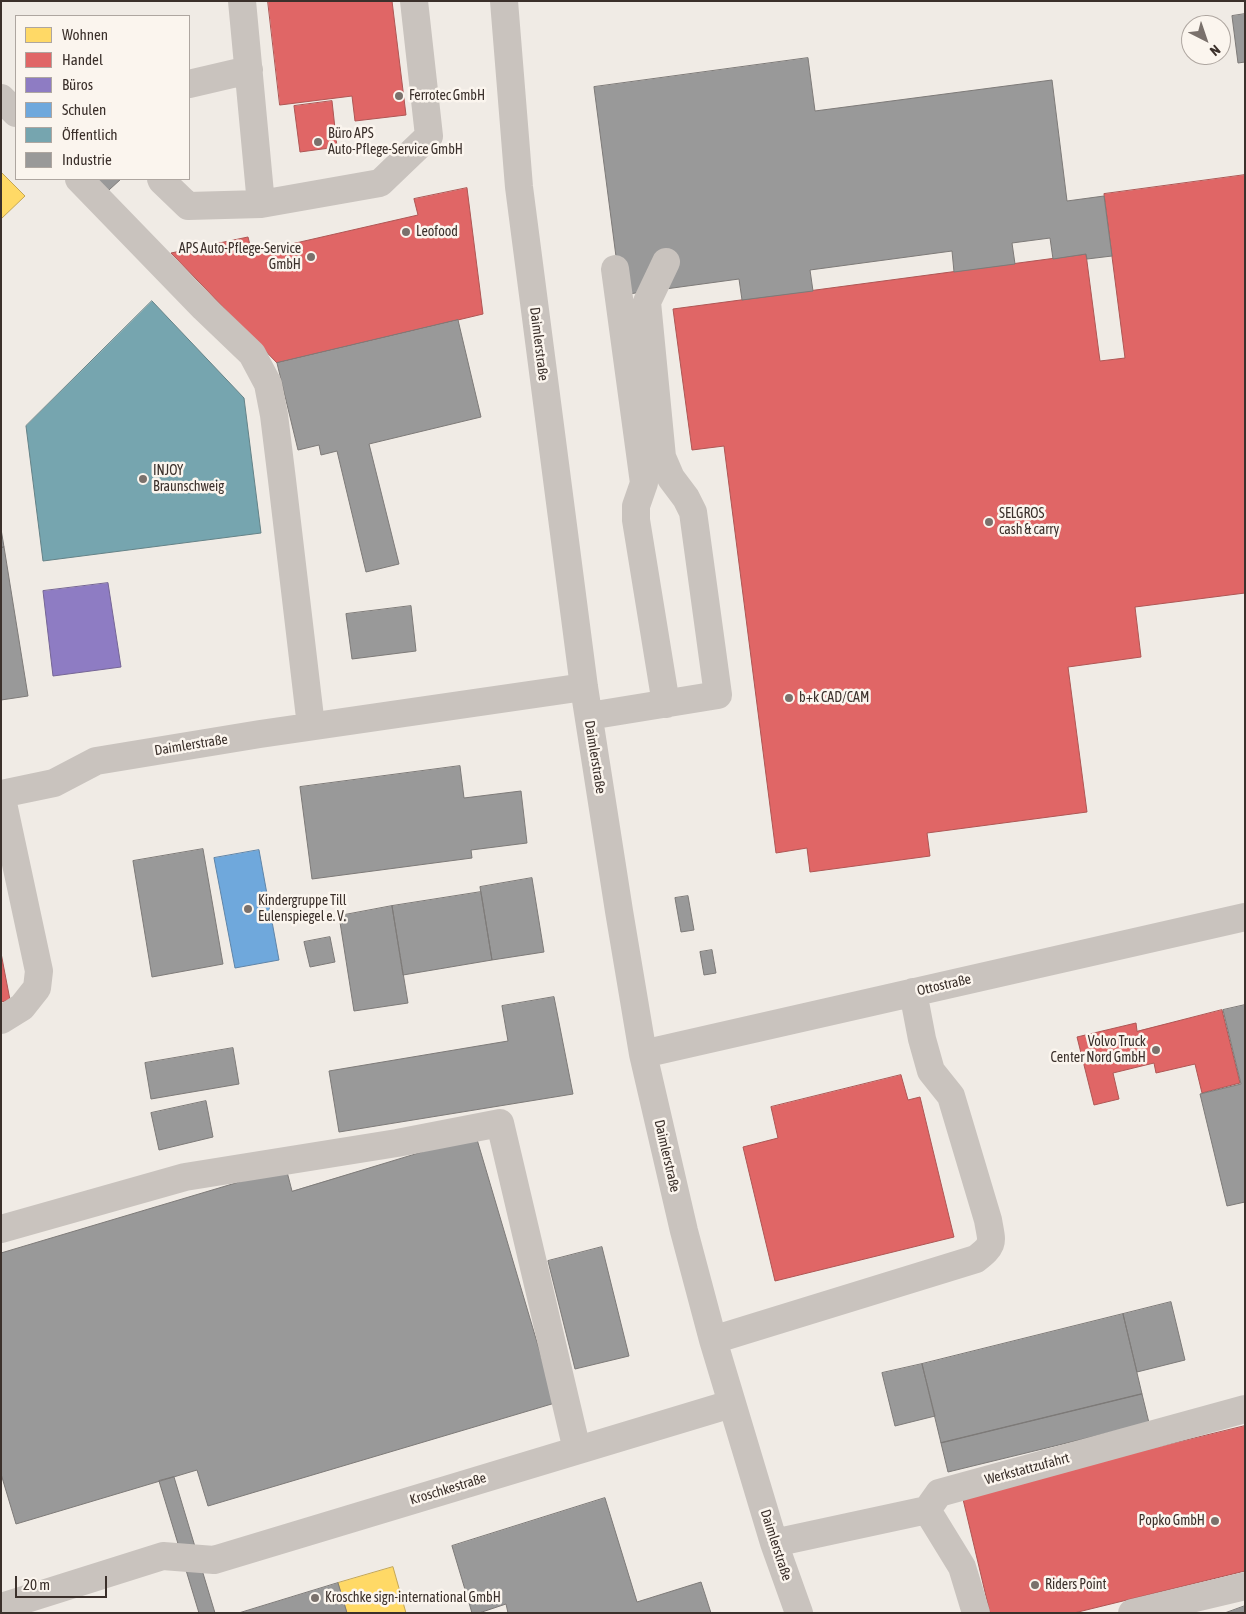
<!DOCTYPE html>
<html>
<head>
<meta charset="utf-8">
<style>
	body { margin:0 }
	#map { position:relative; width:1246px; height:1614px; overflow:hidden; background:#f0ebe5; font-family:"Asap Condensed",sans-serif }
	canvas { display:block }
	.frame { position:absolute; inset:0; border:2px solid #3b302b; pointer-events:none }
	.legend { position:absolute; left:15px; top:15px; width:175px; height:165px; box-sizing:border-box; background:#fbf5ee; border:1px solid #aea6a0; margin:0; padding:6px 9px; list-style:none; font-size:15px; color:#3b302b }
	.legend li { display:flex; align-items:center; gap:10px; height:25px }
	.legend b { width:25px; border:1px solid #aea6a0 }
	.north { position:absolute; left:1181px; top:15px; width:50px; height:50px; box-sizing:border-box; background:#fbf5ee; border:1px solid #aea6a0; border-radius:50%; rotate:139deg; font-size:14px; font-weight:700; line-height:20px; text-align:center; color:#3b302b }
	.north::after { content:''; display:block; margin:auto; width:18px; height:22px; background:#7a716c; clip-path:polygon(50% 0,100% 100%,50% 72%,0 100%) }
	.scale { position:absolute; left:15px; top:1576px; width:92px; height:22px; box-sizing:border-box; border:2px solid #3b302b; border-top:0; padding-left:6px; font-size:15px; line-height:18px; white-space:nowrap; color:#3b302b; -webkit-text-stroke:4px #fbf5ee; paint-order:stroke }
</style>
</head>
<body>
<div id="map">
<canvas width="1246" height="1614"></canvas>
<div class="frame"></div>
<ul class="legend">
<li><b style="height:14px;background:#ffd966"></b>Wohnen</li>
<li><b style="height:14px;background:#e06666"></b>Handel</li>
<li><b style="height:14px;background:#8e7cc3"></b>Büros</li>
<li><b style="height:14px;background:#6fa8dc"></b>Schulen</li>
<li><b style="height:14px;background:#76a5af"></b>Öffentlich</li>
<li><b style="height:14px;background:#999"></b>Industrie</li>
</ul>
<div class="north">N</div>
<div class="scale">20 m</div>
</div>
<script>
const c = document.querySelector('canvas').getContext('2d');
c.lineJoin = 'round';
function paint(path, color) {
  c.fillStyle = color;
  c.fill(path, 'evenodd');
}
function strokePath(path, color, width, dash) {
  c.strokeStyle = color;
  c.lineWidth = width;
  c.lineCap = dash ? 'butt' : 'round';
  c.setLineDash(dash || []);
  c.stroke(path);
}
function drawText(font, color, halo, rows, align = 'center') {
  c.font = font + ' "Asap Condensed",sans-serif';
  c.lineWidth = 5;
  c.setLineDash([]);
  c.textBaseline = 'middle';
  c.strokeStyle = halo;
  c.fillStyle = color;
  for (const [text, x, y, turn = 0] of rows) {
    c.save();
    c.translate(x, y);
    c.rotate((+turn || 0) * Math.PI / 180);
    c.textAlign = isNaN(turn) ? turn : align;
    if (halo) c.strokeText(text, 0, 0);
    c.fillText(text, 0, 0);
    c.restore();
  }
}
const homes = new Path2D(`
	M1,172L25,196L1,219Z
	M393,1567L406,1613H347L338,1583Z`);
paint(homes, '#ffd966');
strokePath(homes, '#c4a654', 1);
const shops = new Path2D(`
	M268,1H392L406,115L355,121L352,96L280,105Z
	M332,101L337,147L300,152L294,106Z
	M1245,175V593L1135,607L1141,657L1068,667L1087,812L927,833L930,856L810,872L807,848L776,853L724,446L692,450L673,309L1086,254L1100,361L1125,358L1104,194Z
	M467,188L483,314L277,363L171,253L248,237L252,253L418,215L414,199Z
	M1,953L10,1000L1,1002Z
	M1222,1010L1240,1083L1202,1093L1195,1064L1156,1073L1154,1063L1113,1073L1119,1099L1094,1105L1077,1037L1136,1023L1137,1031Z
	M901,1075L908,1100L920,1097L954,1237L775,1281L743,1147L778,1138L771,1107Z
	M1245,1426V1571L1074,1613H990L962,1495Z`);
paint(shops, '#e06666');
strokePath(shops, '#ae5654', 1);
const offices = new Path2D(`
	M108,583L121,667L53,676L43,591Z`);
paint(offices, '#8e7cc3');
strokePath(offices, '#756595', 1);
const schools = new Path2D(`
	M259,850L279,960L235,968L214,858Z`);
paint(schools, '#6fa8dc');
strokePath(schools, '#5f84a7', 1);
const public = new Path2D(`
	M152,301L244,398L261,533L43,561L26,426Z`);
paint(public, '#76a5af');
strokePath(public, '#648287', 1);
const industry = new Path2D(`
	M1245,14V62L1238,63L1232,16Z
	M808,58L815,111L1052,80L1067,201L1104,196L1112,256L1087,259L1086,254L1053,259L1050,238L1012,243L1015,264L954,272L952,251L810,270L813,291L742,300L739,279L621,295L594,87Z
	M98,179H121L109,190Z
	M458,320L481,417L369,444L399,564L366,572L337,451L321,455L319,445L298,450L277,363Z
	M1,529L4,547L1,548Z
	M4,547L28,696L1,700V548Z
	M411,606L416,651L352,659L346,614Z
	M460,766L464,798L521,791L527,843L471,850L472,858L312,879L300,787Z
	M203,849L223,964L152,977L133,861Z
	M532,878L544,952L492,960L480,887Z
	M481,892L492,960L403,975L392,906Z
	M688,896L694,930L681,932L675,898Z
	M392,906L408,1003L354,1011L339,916Z
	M330,937L335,962L310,967L304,942Z
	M712,950L716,973L704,975L700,952Z
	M554,997L573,1094L339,1132L329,1071L508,1041L502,1006Z
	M1245,1005V1202L1227,1206L1200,1094L1241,1084L1223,1010Z
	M233,1048L239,1084L151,1099L145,1063Z
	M206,1101L213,1137L159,1150L151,1113Z
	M476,1136L555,1403L208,1506L197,1470L16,1524L1,1474V1253L286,1168L292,1191Z
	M602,1247L629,1356L575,1369L548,1261Z
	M1171,1302L1185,1360L1137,1372L1123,1314Z
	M1123,1314L1142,1394L941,1443L922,1364Z
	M922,1364L935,1416L895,1426L882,1373Z
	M1142,1394L1149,1423L948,1472L941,1443Z
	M174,1477L215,1613H199L159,1481Z
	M605,1498L637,1602L701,1582L711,1613H508L506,1604L479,1613H472L452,1546Z
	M338,1583L347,1613H239Z
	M1245,1606V1613H1225Z`);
paint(industry, '#999');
strokePath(industry, '#7d7a78', 1);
strokePath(new Path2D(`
	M504,1L519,187L584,687L619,911L643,1054L684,1231L713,1340L774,1543L799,1613
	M189,84L249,70
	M1,98L16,113
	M79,179L204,308L252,354L268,384L274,415L282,480L311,726
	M161,179L162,181L188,206L261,204L242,1
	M261,204L380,183L429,136L414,1
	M615,269L644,483L636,506V520L666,704
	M589,716L718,695L693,512L686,498L671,478L662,457L647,302L666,262
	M1,794L54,783L96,761L260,734L584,687
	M1,794L39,971L37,988L22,1007L1,1020
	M643,1054L1245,917
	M1,1229L185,1177L397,1143L500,1123L577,1450
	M713,1340L976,1259C995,1244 992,1243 988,1220L951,1096L931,1071L922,1039L913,992
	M927,1510L939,1493L1245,1409
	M927,1510L962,1567L976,1613
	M774,1543L927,1510
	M1,1607L163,1556L214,1560L731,1404
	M1132,1613L1245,1586`), '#c9c3be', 28);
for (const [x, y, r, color] of [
	[399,96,5,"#7a716c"],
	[318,142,5,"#7a716c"],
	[406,232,5,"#7a716c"],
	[311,257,5,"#7a716c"],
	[143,479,5,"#7a716c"],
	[989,522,5,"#7a716c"],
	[789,698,5,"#7a716c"],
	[248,909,5,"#7a716c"],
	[1156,1050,5,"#7a716c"],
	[1215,1521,5,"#7a716c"],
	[1035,1585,5,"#7a716c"],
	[315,1598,5,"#7a716c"]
]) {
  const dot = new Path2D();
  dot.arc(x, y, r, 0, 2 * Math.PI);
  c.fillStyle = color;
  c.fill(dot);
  strokePath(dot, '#fbf5ee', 2);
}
drawText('14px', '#3b302b', '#fbf5ee', [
	["Ferrotec GmbH",409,96],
	["Büro APS",328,134],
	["Auto-Pflege-Service GmbH",328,150],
	["Leofood",416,232],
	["APS Auto-Pflege-Service",301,249,"right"],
	["GmbH",301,265,"right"],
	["INJOY",153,471],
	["Braunschweig",153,487],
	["SELGROS",999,514],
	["cash & carry",999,530],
	["b+k CAD/CAM",799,698],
	["Kindergruppe Till",258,901],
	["Eulenspiegel e. V.",258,917],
	["Volvo Truck",1146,1042,"right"],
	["Center Nord GmbH",1146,1058,"right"],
	["Popko GmbH",1205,1521,"right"],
	["Riders Point",1045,1585],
	["Kroschke sign-international GmbH",325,1598]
], 'left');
drawText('14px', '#3b302b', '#fbf5ee', [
	["Daimlerstraße",539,344,83],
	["Daimlerstraße",191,745,-9],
	["Daimlerstraße",595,757,81],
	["Ottostraße",944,985,-13],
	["Daimlerstraße",667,1156,77],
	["Werkstattzufahrt",1027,1469,-15],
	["Kroschkestraße",448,1489,-17],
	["Daimlerstraße",776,1545,72]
]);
</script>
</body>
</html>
